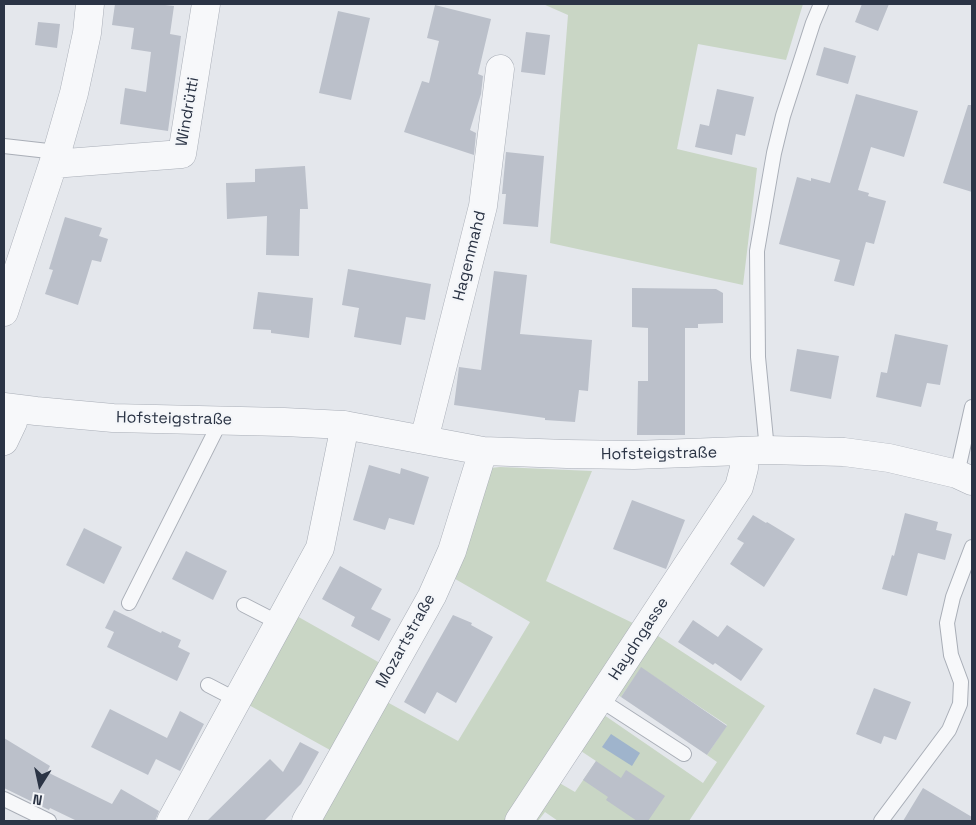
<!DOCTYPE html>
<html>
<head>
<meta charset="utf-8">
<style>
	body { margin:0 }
	#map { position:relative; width:976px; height:825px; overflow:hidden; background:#e4e7ec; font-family:"Space Grotesk",sans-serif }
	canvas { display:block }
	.frame { position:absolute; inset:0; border:5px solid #2b3445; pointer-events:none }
	.north { position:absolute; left:15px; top:760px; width:50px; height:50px; -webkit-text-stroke:4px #f4f6f9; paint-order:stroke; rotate:190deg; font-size:14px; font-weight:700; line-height:20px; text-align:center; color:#2b3445 }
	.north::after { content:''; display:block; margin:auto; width:18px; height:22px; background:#2b3445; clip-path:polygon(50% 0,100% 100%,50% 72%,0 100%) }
</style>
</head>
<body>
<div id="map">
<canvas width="976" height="825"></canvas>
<div class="frame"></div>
<div class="north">N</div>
</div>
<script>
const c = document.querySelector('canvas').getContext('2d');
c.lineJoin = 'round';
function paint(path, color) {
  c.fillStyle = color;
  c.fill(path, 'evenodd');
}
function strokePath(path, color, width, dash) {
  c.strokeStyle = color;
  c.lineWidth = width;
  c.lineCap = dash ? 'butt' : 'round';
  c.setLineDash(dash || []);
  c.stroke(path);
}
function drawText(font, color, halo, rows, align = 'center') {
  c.font = font + ' "Space Grotesk",sans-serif';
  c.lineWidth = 4.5;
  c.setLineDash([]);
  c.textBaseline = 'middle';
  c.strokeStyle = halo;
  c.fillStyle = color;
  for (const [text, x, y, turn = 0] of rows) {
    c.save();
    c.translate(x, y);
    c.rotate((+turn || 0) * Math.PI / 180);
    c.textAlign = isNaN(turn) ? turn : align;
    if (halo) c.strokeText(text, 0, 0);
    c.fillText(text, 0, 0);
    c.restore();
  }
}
paint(new Path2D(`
	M543,4H803L786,60L698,44L677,149L757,168L743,285L550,243L568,15Z
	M500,467L592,471L546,581L639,626L509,821H319L387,702L458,741L530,622L450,576L491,468Z
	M295,615L380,663L330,750L247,704Z
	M655,634L765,706L689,821H558L545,812L538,821H531L556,781L575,792L596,761L581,751L604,715L703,783L717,762L707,755L727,725L641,668L621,697L617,694Z`), '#c9d6c5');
paint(new Path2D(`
	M611,734L640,753L632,766L602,747Z`), '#9fb4cc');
paint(new Path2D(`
	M115,4H156L174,6L170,34L181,36L168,131L120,124L125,88L146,92L151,52L131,49L134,28L112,25Z
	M862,4H889L878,31L855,22Z
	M435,5L491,19L478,74L483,76L481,94L470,130L476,133L474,155L404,132L422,81L429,83L439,41L427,38Z
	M338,11L370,18L351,100L319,93Z
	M38,22L60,24L57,48L35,45Z
	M526,32L550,35L545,75L521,72Z
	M824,47L856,56L848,84L816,75Z
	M717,89L754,97L745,136L736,134L732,155L695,147L700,124L709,126Z
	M856,94L918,111L904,157L871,147L858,190L869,193L868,196L886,201L874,244L866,242L854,286L834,281L840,260L779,244L797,177L811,181V178L830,183Z
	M968,105H972V192L943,183Z
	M506,152L544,156L538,227L503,224L506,194H502Z
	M305,166L308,209H300L299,256L266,255L267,216L227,219L226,183L255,182V169Z
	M65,217L102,228L99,236L108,239L101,262L92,260L78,305L45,294L53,270L49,269Z
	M348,269L431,284L425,320L406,317L401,345L354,337L359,308L342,305Z
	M494,271L527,275L520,334L592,340L588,391L579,390L575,422L545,420V418L454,405L459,367L481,370Z
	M632,288L716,289L723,293V323L698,324V328H685V435H637L638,381H648V328L632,327Z
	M258,292L313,298L309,338L271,333V330L253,329Z
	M895,334L948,345L940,385L927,383L921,407L876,397L881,372L887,373Z
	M797,349L839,356L831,399L790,391Z
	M369,465L400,474L401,468L429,477L414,525L389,518L385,530L353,520Z
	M632,500L685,520L666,569L613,549Z
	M905,513L938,522L936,530L952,534L945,560L918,553L907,596L882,589L892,555L894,556Z
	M753,515L766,523L767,522L795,539L764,587L730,564L744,543L737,539Z
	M84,528L122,547L104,584L66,565Z
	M186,551L227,571L213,600L172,579Z
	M340,566L382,589L371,609L391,619L379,641L351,626L355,617L322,599Z
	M114,610L161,633L162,631L181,640L178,647L190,653L177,681L107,647L114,632L105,628Z
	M453,615L472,623L471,625L493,637L456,703L437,692L425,714L404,702Z
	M693,620L718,637L727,625L763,649L741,681L715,663L713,665L678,642Z
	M641,667L727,726L707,755L621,697Z
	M874,688L911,702L896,740L884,736L881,744L856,734Z
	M110,709L167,738L180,711L204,724L180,771L156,759L148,775L91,747Z
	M4,738L50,766L47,772L112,804L121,789L159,811L155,821H77L50,808L49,810L4,788Z
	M300,742L319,752L301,784L264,821H207L270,759L283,772Z
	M596,761L621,778L626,770L665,796L648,821H637L606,800L608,797L583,780Z
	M923,788L972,817V821H903Z`), '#bbc0ca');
const service = new Path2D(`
	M4,146L57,152
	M767,450L758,357L757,251L774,153L783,116L813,23L821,4
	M957,474L972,407
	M129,603L221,420
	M244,605L279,623
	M208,685L237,700
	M599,699L684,754
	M4,799L49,821
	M881,821L949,730L960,704L961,682L951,655L947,623L953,597L972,547`);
const minor = new Path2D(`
	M53,164L182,154L206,4
	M4,312L57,152L74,93L87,33L90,4
	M4,407L36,411L113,418L284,422L344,425L483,451L567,454L634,455L767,450L844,452L889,458L957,474L972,481
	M424,440L483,206L500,69
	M4,441L13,422L15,409
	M171,821L320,548L342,440L344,425
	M306,821L432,596L452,551L483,451
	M519,821L739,487L744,468V452`);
strokePath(service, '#a9aeb7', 16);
strokePath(minor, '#a9aeb7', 29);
strokePath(service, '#f7f8fa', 14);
strokePath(minor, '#f7f8fa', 28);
drawText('16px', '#2b3445', '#f4f6f9', [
	["Windrütti",188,112,-80],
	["Hagenmahd",470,256,-76],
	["Hofsteigstraße",174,419,1],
	["Hofsteigstraße",659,454,-1],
	["Haydngasse",639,639,-57],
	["Mozartstraße",406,641,-61]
]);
</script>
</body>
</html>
